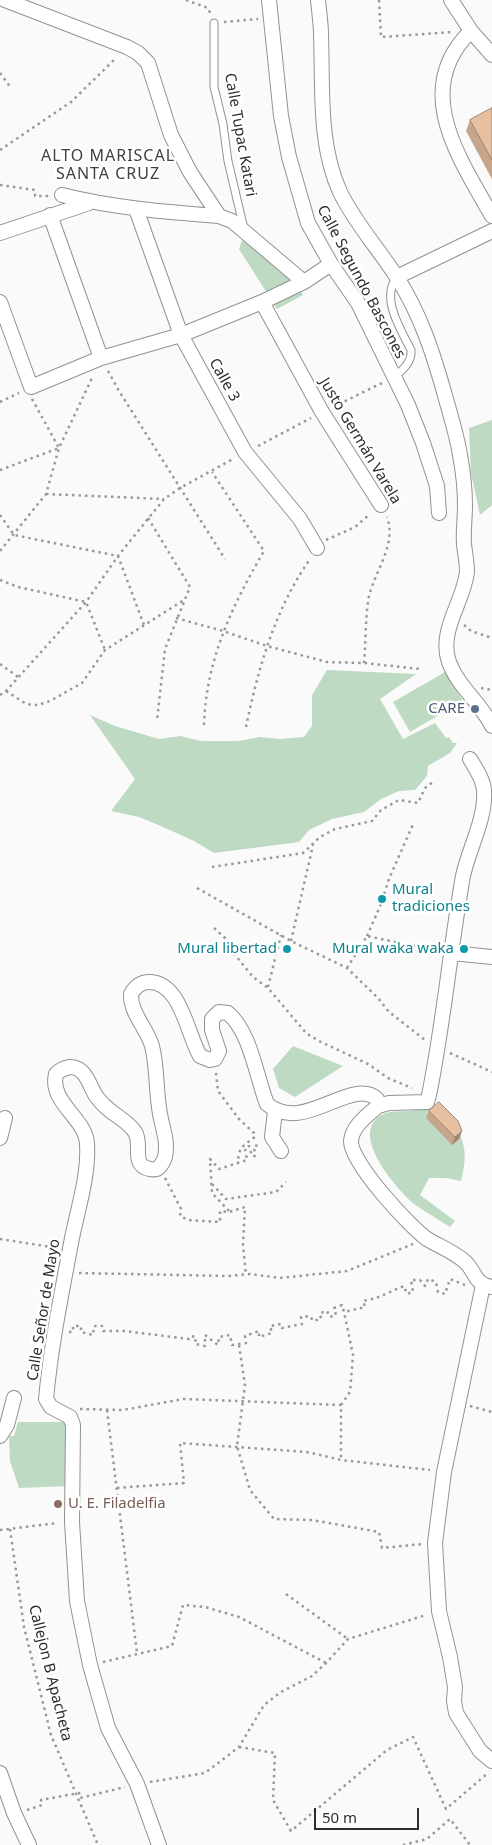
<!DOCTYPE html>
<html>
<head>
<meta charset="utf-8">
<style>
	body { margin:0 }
	#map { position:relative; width:492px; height:1845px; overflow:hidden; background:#fafafb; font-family:"Noto Sans",sans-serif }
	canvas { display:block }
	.scale { position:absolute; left:314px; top:1808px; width:105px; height:22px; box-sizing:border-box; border:2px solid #2c2d2d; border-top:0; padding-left:6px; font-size:15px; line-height:18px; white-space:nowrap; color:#2c2d2d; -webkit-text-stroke:4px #fff; paint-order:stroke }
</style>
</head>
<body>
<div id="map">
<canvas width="492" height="1845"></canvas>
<div class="scale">50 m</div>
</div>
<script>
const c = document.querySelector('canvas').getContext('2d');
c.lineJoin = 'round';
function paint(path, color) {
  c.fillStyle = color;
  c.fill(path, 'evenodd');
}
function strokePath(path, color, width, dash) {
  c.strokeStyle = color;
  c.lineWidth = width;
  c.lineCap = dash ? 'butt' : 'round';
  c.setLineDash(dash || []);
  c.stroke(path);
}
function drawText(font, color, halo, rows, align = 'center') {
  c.font = font + ' "Noto Sans",sans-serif';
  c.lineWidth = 5;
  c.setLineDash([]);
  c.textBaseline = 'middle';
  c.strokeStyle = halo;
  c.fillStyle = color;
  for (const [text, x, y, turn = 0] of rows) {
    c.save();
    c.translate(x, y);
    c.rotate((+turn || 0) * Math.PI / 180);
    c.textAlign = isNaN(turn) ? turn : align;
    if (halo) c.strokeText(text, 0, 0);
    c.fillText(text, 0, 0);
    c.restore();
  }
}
paint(new Path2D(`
	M242,240L291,277L303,295L277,309L239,249Z
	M492,420V505L480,515L471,473L469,428Z
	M327,670L416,674L380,699L403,739L435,723L446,738L449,737L453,743H457L450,753L428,766L427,776L415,790L399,791L381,799L364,812L332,819L309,830L299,842L214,853L194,841L163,827L139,817L111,811L135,779L90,715L115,726L159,739L180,736L201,741H238L260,737L280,739L304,737L312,726V695Z
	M445,672L463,701L410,732L393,702Z
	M293,1046L343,1066L295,1097L279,1088L273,1069Z
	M430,1103C461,1127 471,1143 461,1181L446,1178H429L420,1195L455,1221L450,1227C438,1219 425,1212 414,1204C398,1190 354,1141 376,1119C388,1107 406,1114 420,1109C424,1108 427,1105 430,1103Z
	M18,1422H66L69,1486L19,1488L10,1461L9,1436H14Z`), '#bedac3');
const service = new Path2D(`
	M214,23V87L223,124L228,161L244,229
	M394,377C403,370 412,362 411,350C401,330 380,298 397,277`);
const minor = new Path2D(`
	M5,0L127,47L138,53L148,63L171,135L190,172L219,216
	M269,0L281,116L289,157L308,223L331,264L358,303L408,405L423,443L437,486L439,513
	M318,0C319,12 321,23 321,35C323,87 318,144 340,192C355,223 378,248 396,276C421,314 434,356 446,399C451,417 457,436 460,455C463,471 465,489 465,506C465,518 463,532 464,544C465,553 467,563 467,572C464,601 438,631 449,662C458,687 481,703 492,726
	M451,0L471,31L492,55
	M471,31C411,89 459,158 492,216
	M62,195C114,208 166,212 219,216L232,221L304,282
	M136,209L181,335L245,452L300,519L317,548
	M50,215L101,358
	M0,233L89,203
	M397,277L492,231
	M0,302L31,387L101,358L181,335L262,302L304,282L331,264
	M262,302L322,412L381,505
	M452,953L492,957
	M378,1106L389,1103L427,1102L429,1095C444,1022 450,949 463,876C469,848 486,819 484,790C483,779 476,769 470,759
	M275,1111L272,1137L281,1151
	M0,1138L5,1118
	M483,1285L444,1472L435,1543L439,1611L450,1657L455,1687L454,1701L456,1713L480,1751L492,1761
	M0,1436L7,1425L14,1398
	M0,1773L14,1813L29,1845
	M159,1845L137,1784L108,1728L90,1665L77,1601L72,1522L73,1425L70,1417L51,1407L46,1399C51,1345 62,1291 72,1238C78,1208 89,1175 87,1144C86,1118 49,1103 56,1074C60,1070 64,1068 70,1067C86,1067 89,1085 96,1096C99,1100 102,1104 106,1107C115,1116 128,1121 135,1132C143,1144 130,1166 150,1169C155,1170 158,1169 160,1166C166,1160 166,1152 166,1144C165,1132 160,1119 159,1107C156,1087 157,1065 152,1046C147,1028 130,1013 131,994C135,987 140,982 149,982C181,982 187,1034 200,1056L210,1060L215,1059L219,1051L212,1030V1019L219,1012L228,1013C251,1033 256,1076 267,1104C303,1135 351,1076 377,1099L378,1106C368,1115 352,1126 351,1141C350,1162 409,1226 427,1239C439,1246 452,1251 463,1260C476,1270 473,1284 492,1287`);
strokePath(service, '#929294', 9);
strokePath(minor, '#929294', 16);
strokePath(new Path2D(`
	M186,0L208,8L211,15
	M379,0L381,37L453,32
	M224,22L258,19
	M0,73L11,88
	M0,150L71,102L116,58
	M0,185L35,190V196H49
	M108,371L119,391L225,559
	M32,399L59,448
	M0,402L19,393
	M333,407L382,383
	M258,446L311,418
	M0,470L59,448
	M46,494L164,499
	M0,515L14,535L118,556L144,625
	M148,518L190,587L165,649L157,720
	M326,540L355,527L370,514
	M0,551L46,494L59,448L93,376
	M0,580L18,587L86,602L105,650
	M176,618L223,631L267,646L327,662L364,663L420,669
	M464,625L471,631L492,638
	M364,663C366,641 365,618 369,596C375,571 397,544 387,517
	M0,664L18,677
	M481,688L492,690
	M6,691L23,702L31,705H38L50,701L82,683L105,650L184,600
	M0,695L6,691L86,602L118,556L164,499L180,488L233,459
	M204,725C206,660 232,606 264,551L212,472
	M246,727C258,669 275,609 310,559
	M212,867L303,853L320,837L335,829L372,821L381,810L399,800L418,803L425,788L434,781
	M197,888L291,941L347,968L378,998L389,1012L425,1040
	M214,928L225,938L231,950L253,977L268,988L306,1033L319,1041L368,1064L388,1078L412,1088
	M367,936L381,904L389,879L414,822
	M291,941L313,845
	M347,968L367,936L438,951
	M268,987L281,935
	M450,1053L492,1072
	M216,1073L218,1091L239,1119L254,1133L255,1137C245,1144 236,1149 239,1163
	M165,1178L181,1209L180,1216L188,1220L220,1222V1211L229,1212L245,1207L243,1245L246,1275
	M212,1184L226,1199L276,1192L286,1182
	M229,1211L212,1193L210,1159L219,1169L247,1160L245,1148L249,1146L252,1156H255L254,1146L260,1145
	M0,1239L58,1248
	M79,1273L228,1276L250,1274L280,1278L347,1271L413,1244
	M69,1332H73V1326H81V1332L93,1335L94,1326H102L103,1331H124L189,1339L191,1336L196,1337L195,1344L205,1346V1335L218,1345L219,1337L230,1335L232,1345L246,1343L245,1336L259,1331V1337L272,1333L270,1326L281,1324L282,1328L302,1324L301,1317L310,1316L313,1321L321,1319L320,1313L327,1311L330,1317L336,1315L334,1308L342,1305L344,1312L365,1307L363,1301L376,1298L404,1286L407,1294L413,1292L411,1280H420L425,1286L428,1279L436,1282L438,1292L445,1294L450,1279L465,1285
	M239,1345L245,1385L237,1446L250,1490L274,1519L312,1520L379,1532L382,1548L423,1544
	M341,1405L350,1392L353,1355L344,1312
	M470,1406L492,1412
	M80,1409L123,1410L183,1399L341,1405V1460
	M107,1410L137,1653
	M117,1488L184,1483L180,1443L307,1452L341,1460L430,1470
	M10,1529L24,1627L51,1735L98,1845
	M0,1530L58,1523
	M286,1594L348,1639
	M103,1662L172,1646L183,1605L205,1607L239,1617L326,1663
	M239,1747L275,1753L273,1800L291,1831L387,1750L413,1737L446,1809L488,1773
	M150,1782L205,1773L239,1747L264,1705L281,1692L312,1676L326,1663L348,1639L426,1615
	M27,1810L42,1805L41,1800L79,1793L80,1798L125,1787
	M403,1845L427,1839L450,1819L470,1845`), '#989999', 2.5, [2.5, 4]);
strokePath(service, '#fff', 7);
strokePath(minor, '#fff', 14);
paint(new Path2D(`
	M492,108V179L466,131L470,120Z
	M429,1111L462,1131L459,1139L452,1145L426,1118Z`), '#c6a58a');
paint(new Path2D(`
	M462,1131L459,1139L452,1145L455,1137Z`), '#a18671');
const building = new Path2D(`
	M492,108V160L470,120Z
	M439,1102L458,1121L462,1131L455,1137L429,1111Z`);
paint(building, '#e6c0a1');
strokePath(building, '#a18671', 1);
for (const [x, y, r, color] of [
	[475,709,5,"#5c6f8a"],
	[382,899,5,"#0f9aa8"],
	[287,949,5,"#0f9aa8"],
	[464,949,5,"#0f9aa8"],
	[58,1504,5,"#8d6e63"]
]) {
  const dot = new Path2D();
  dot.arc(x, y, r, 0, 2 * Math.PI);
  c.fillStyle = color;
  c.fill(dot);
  strokePath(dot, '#fff', 2);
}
drawText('15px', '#2c2d2d', '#fff', [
	["Calle Tupac Katari",240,135,80],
	["Calle Segundo Bascones",361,282,62],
	["Calle 3",224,380,61],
	["Justo Germán Varela",360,441,59],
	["Calle Señor de Mayo",44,1310,-81],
	["Callejon B Apacheta",50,1673,76]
]);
drawText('15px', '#4e5e75', '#fff', [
	["CARE",465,709]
], 'right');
drawText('15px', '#0d838f', '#fff', [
	["Mural",392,890,"left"],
	["tradiciones",392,907,"left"],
	["Mural libertad",277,949],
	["Mural waka waka",454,949]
], 'right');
drawText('15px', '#785e54', '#fff', [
	["U. E. Filadelfia",68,1504]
], 'left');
c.letterSpacing = '1px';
drawText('16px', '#404041', '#fff', [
	["ALTO MARISCAL",108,156],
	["SANTA CRUZ",108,174]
]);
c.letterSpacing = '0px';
</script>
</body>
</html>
